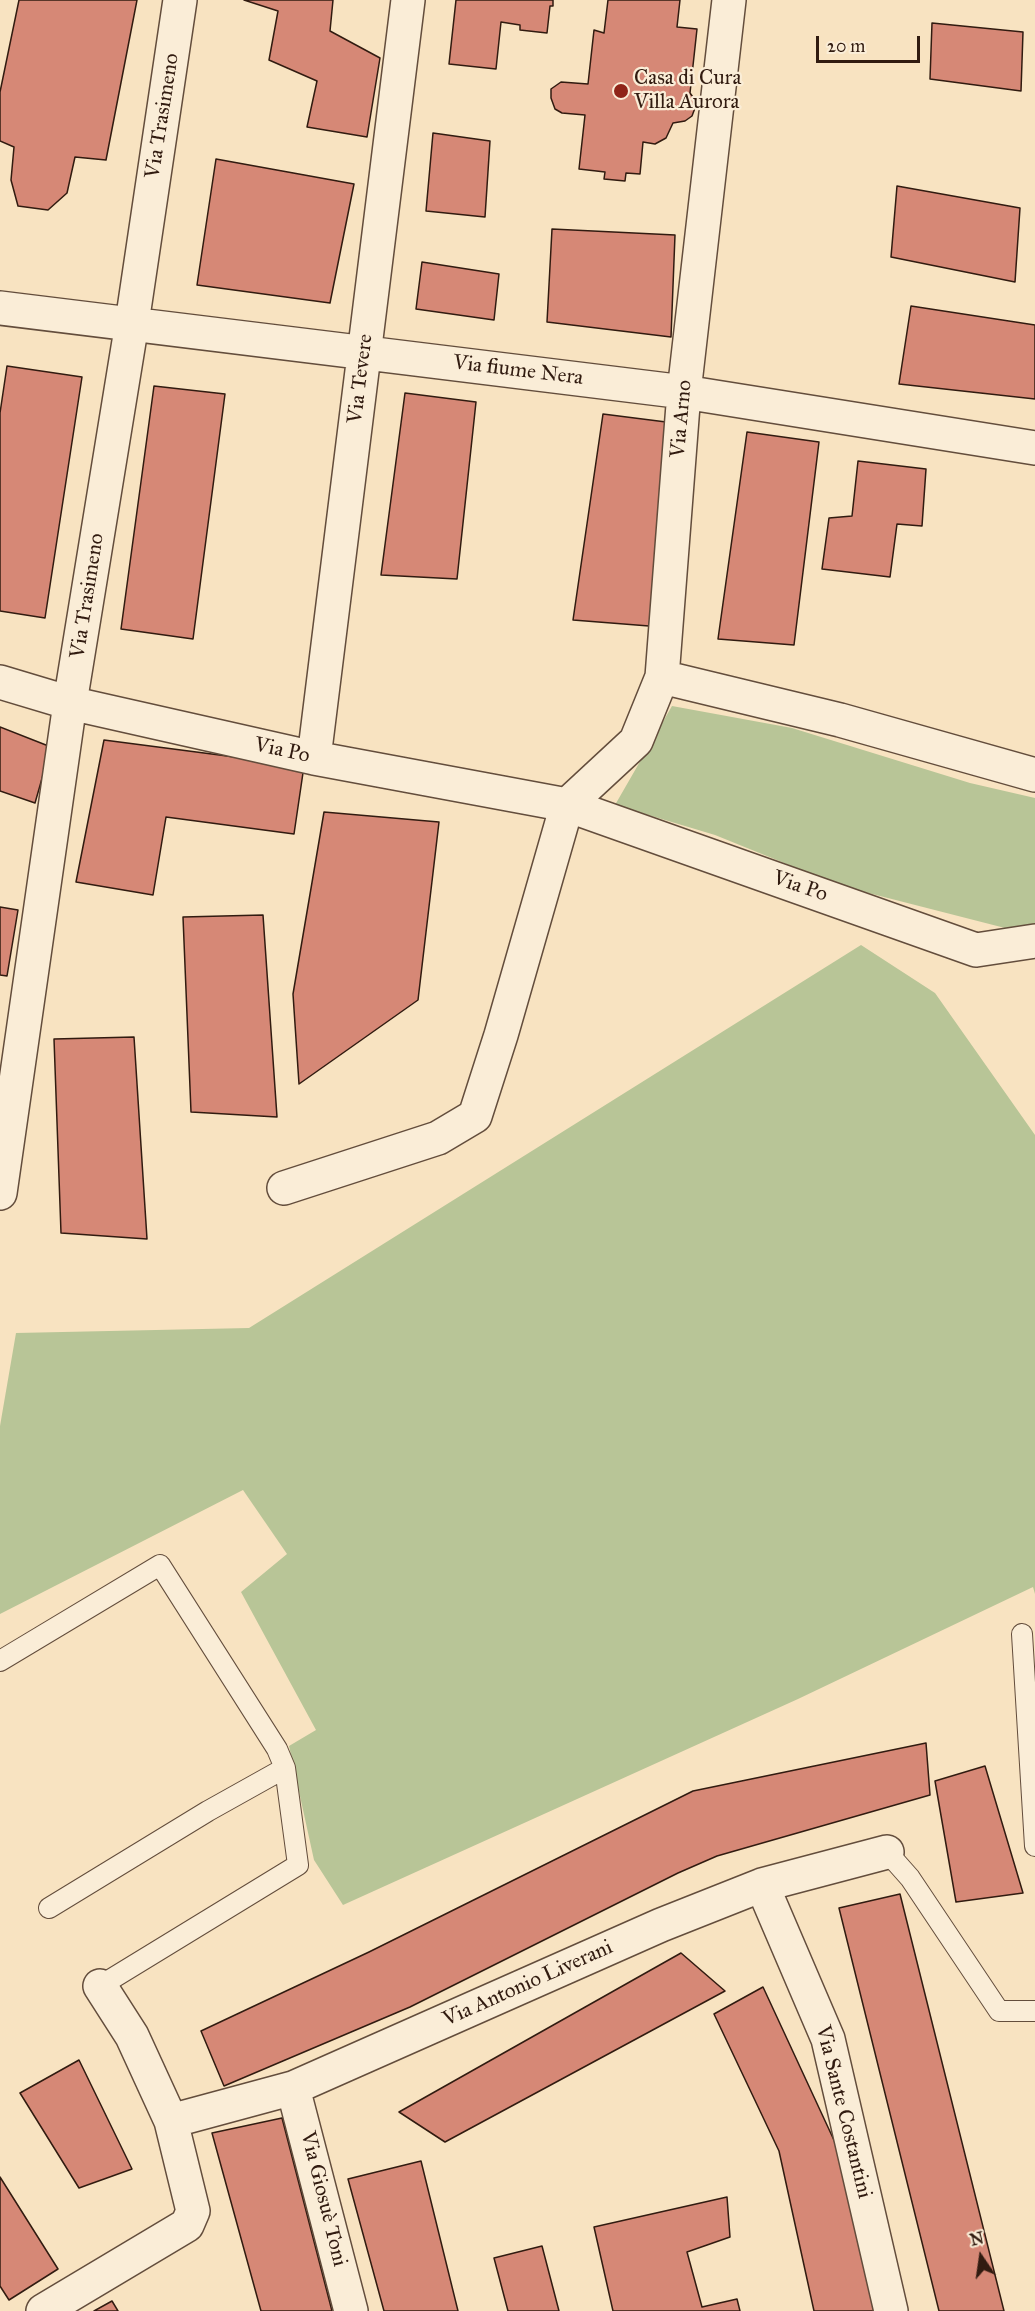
<!DOCTYPE html>
<html>
<head>
<meta charset="utf-8">
<style>
	body { margin:0 }
	#map { position:relative; width:1035px; height:2311px; overflow:hidden; background:#f8e3c1; font-family:"IM FELL Great Primer",serif }
	canvas { display:block }
	.north { position:absolute; left:951px; top:2227px; width:60px; height:60px; -webkit-text-stroke:4px #faedd7; paint-order:stroke; rotate:347deg; font-size:16px; font-weight:700; line-height:24px; text-align:center; color:#311b10 }
	.north::after { content:''; display:block; margin:auto; width:21px; height:27px; background:#311b10; clip-path:polygon(50% 0,100% 100%,50% 72%,0 100%) }
	.scale { position:absolute; left:816px; top:36px; width:104px; height:27px; box-sizing:border-box; border:3px solid #311b10; border-top:0; padding-left:8px; font-size:18px; line-height:21px; white-space:nowrap; color:#311b10; -webkit-text-stroke:4px #faedd7; paint-order:stroke }
</style>
</head>
<body>
<div id="map">
<canvas width="1035" height="2311"></canvas>
<div class="north">N</div>
<div class="scale">20 m</div>
</div>
<script>
const c = document.querySelector('canvas').getContext('2d');
c.lineJoin = 'round';
function paint(path, color) {
  c.fillStyle = color;
  c.fill(path, 'evenodd');
}
function strokePath(path, color, width, dash) {
  c.strokeStyle = color;
  c.lineWidth = width;
  c.lineCap = dash ? 'butt' : 'round';
  c.setLineDash(dash || []);
  c.stroke(path);
}
function drawText(font, color, halo, rows, align = 'center') {
  c.font = font + ' "IM FELL Great Primer",serif';
  c.lineWidth = 4.5;
  c.setLineDash([]);
  c.textBaseline = 'middle';
  c.strokeStyle = halo;
  c.fillStyle = color;
  for (const [text, x, y, turn = 0] of rows) {
    c.save();
    c.translate(x, y);
    c.rotate((+turn || 0) * Math.PI / 180);
    c.textAlign = isNaN(turn) ? turn : align;
    if (halo) c.strokeText(text, 0, 0);
    c.fillText(text, 0, 0);
    c.restore();
  }
}
paint(new Path2D(`
	M672,706L792,728L970,783L1035,798V925L1005,928L841,886L715,835L615,805Z
	M861,945L935,993L1035,1135V1594L1033,1587L798,1699L343,1905L314,1860L289,1746L316,1730L241,1592L287,1554L243,1490L0,1614V1426L16,1333L249,1328Z`), '#b8c597');
const building = new Path2D(`
	M19,0H137L106,160L75,157L67,193L48,210L18,206L11,180L14,147L0,141V92Z
	M244,0H333L330,31L380,58L367,137L307,127L317,81L269,60L278,11Z
	M456,0H553V6H550L547,33L520,30V25L501,22L496,69L449,64Z
	M608,0H680L677,27L697,29L690,93L695,100V108L692,116L685,121L673,123L666,138L655,144L643,142L640,174L626,173L625,181L604,179L605,172L579,169L585,115L562,113L555,109L551,98V89L561,82L588,84L594,30L604,33Z
	M932,23L1023,32L1021,91L930,79Z
	M433,133L490,141L485,217L426,211Z
	M216,159L354,184L330,303L197,285Z
	M897,186L1020,208L1015,282L891,257Z
	M552,229L675,235L671,337L547,322Z
	M422,262L499,274L494,320L416,309Z
	M911,306L1035,325V399L899,384Z
	M7,366L82,377L45,618L0,611V413Z
	M154,386L225,394L193,639L121,629Z
	M405,393L476,402L457,579L381,575Z
	M603,414L674,423L649,626L573,620Z
	M747,432L819,442L794,645L718,639Z
	M858,461L926,469L922,526L897,524L890,577L822,569L829,518L852,516Z
	M0,727L51,747L35,803L0,791Z
	M104,740L304,766L294,834L166,817L153,895L76,882Z
	M324,812L439,822L418,1000L299,1084L293,994Z
	M0,907L18,910L7,976L0,975Z
	M263,915L277,1117L191,1112L183,917Z
	M134,1037L147,1239L61,1233L54,1039Z
	M926,1743L930,1795L717,1856L678,1873L410,2007L224,2086L201,2031L369,1952L693,1791Z
	M985,1766L1023,1893L956,1902L935,1781Z
	M900,1894L1004,2311H939L839,1908Z
	M681,1953L725,1991L445,2142L399,2112Z
	M763,1987L839,2151L877,2311H814L779,2151L714,2014Z
	M79,2060L132,2169L79,2188L20,2093Z
	M282,2118L332,2311H261L212,2133Z
	M421,2161L458,2311H384L348,2179Z
	M0,2177L58,2269L9,2300L0,2286Z
	M727,2197L730,2237L687,2252L702,2307L737,2299L740,2311H613L594,2227Z
	M542,2246L559,2311H508L494,2258Z
	M112,2301L118,2311H94Z`);
paint(building, '#d68876');
strokePath(building, '#311b10', 1.5);
const lane = new Path2D(`
	M1022,1634L1035,1846
	M0,1661L160,1565L277,1749L285,1768L298,1865L100,1986
	M887,1852L910,1878L999,2011H1035
	M49,1908L208,1811L285,1768`);
const street = new Path2D(`
	M0,308L684,392L1035,448
	M662,677L840,720L1035,775
	M0,682L70,703L314,758L567,805L976,950L1035,941
	M314,758L408,0
	M567,805L636,741L662,677L684,392L729,0
	M284,1188L438,1138L475,1116L501,1035L567,805
	M0,1193L70,703L132,323L180,0
	M762,1885L828,2039L891,2311
	M293,2088L351,2311
	M171,2121L293,2088L661,1925L762,1885L887,1852
	M43,2311L187,2225L193,2211L171,2121L132,2036L100,1986`);
strokePath(lane, '#634d3c', 22);
strokePath(street, '#634d3c', 36);
strokePath(lane, '#faedd7', 20);
strokePath(street, '#faedd7', 33);
for (const [x, y, r, color] of [
	[621,91,8,"#8f2418"]
]) {
  const dot = new Path2D();
  dot.arc(x, y, r, 0, 2 * Math.PI);
  c.fillStyle = color;
  c.fill(dot);
  strokePath(dot, '#faedd7', 2);
}
drawText('21px', '#311b10', '#faedd7', [
	["Casa di Cura",634,79],
	["Villa Aurora",634,103]
], 'left');
drawText('21px', '#311b10', '#faedd7', [
	["Via Trasimeno",163,116,-81],
	["Via fiume Nera",518,371,7],
	["Via Tevere",361,379,-83],
	["Via Arno",682,419,-85],
	["Via Trasimeno",88,596,-81],
	["Via Po",282,751,12],
	["Via Po",800,887,19],
	["Via Antonio Liverani",528,1984,-24],
	["Via Sante Costantini",843,2112,76],
	["Via Giosuè Toni",323,2199,76]
]);
</script>
</body>
</html>
